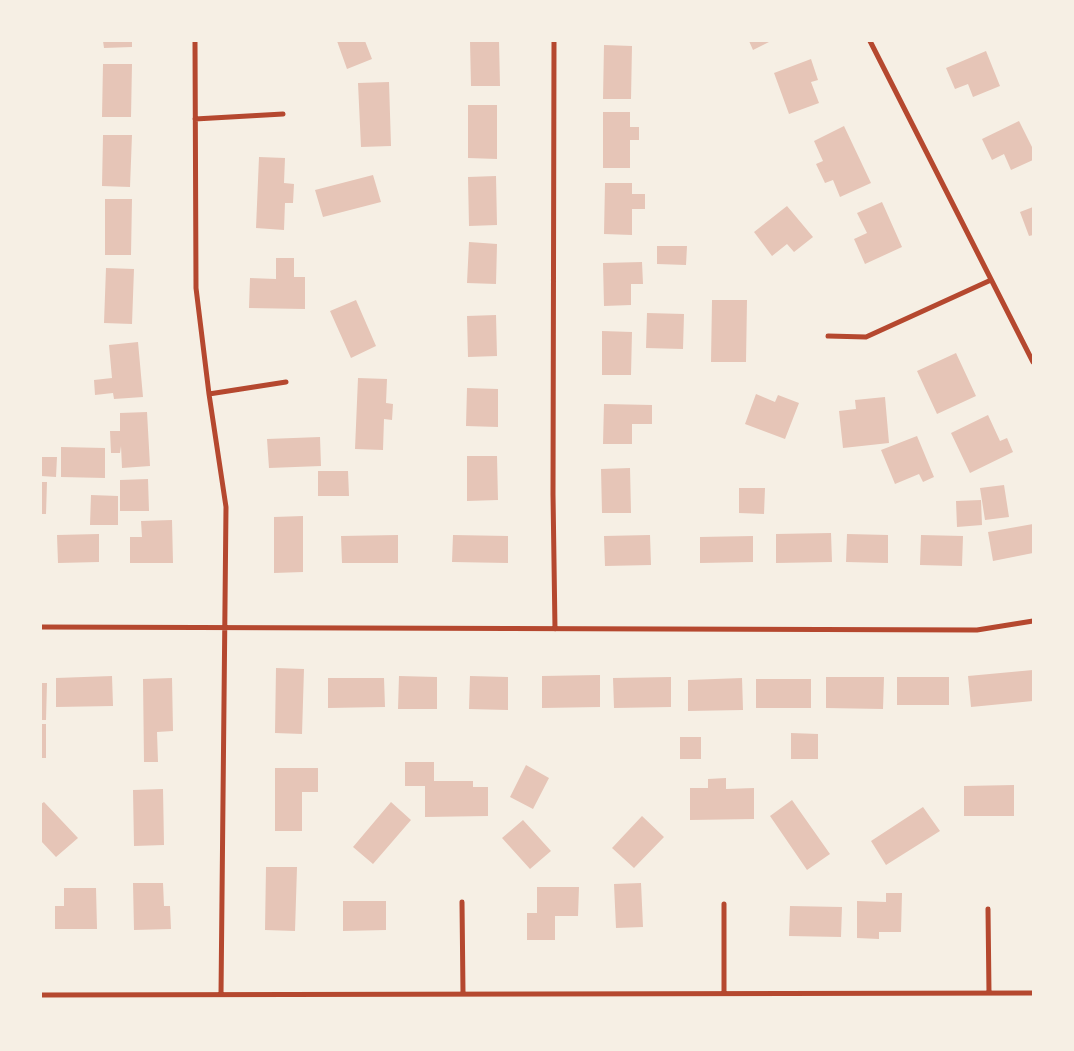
<!DOCTYPE html>
<html>
<head>
<meta charset="utf-8">
<style>
	body { margin:0 }
	#map { position:relative; width:1074px; height:1051px; overflow:hidden; background:#f6efe4; font-family:Mulish,sans-serif }
	canvas { display:block }
	.frame { position:absolute; inset:0; border:42px solid #f6efe4; pointer-events:none }
</style>
</head>
<body>
<div id="map">
<canvas width="1074" height="1051"></canvas>
<div class="frame"></div>
</div>
<script>
const c = document.querySelector('canvas').getContext('2d');
c.lineJoin = 'round';
function paint(path, color) {
  c.fillStyle = color;
  c.fill(path, 'evenodd');
}
function strokePath(path, color, width, dash) {
  c.strokeStyle = color;
  c.lineWidth = width;
  c.lineCap = dash ? 'butt' : 'round';
  c.setLineDash(dash || []);
  c.stroke(path);
}
paint(new Path2D(`
	M103,41H132V47L104,48Z
	M337,41H365L372,59L347,69Z
	M470,41H499L500,86H471Z
	M749,41H771L753,50Z
	M604,45L632,46L631,99H603Z
	M986,51L1000,86L973,97L968,84L955,89L946,68Z
	M811,59L818,80L811,82L819,103L789,114L774,73Z
	M103,64H132L131,117H102Z
	M389,82L391,146L361,147L358,83Z
	M468,105H497V159L468,158Z
	M603,112H630V127H639V140H630V168H603Z
	M1019,121L1033,149V160L1011,170L1004,154L992,160L982,139Z
	M844,126L871,183L840,197L833,180L825,183L816,164L823,161L814,141Z
	M103,135H132L130,187L102,186Z
	M259,157L285,158L284,183L294,184L293,203H285L284,230L256,228Z
	M373,175L381,202L323,217L315,190Z
	M496,176L497,225L469,226L468,177Z
	M605,183H632V194H645V209H632V235L604,234Z
	M105,199H132L131,255H105Z
	M882,202L902,247L865,264L854,239L867,233L857,213Z
	M787,206L813,237L794,252L787,244L772,256L754,232Z
	M1033,207V235L1029,236L1020,212Z
	M469,242L497,244L496,284L467,283Z
	M657,246H687L686,265L657,264Z
	M276,258H294V277H305V309L249,308L250,278L276,279Z
	M642,262L643,284H631V305L604,306L603,263Z
	M106,268L134,269L132,324L104,323Z
	M356,300L376,346L351,358L330,311Z
	M712,300H747L746,362H711Z
	M647,313L684,314L683,349L646,348Z
	M496,315L497,356L468,357L467,316Z
	M602,331L632,332L631,375H602Z
	M138,342L143,397L114,399L113,393L95,395L94,380L112,378L109,345Z
	M956,353L976,396L937,414L917,371Z
	M358,378L387,379L386,403L393,404L392,420L384,419L383,450L355,449Z
	M467,388L498,389V427L466,426Z
	M756,394L775,402L778,395L799,403L785,439L745,424Z
	M885,397L889,443L843,448L839,411L856,409L855,400Z
	M604,404L652,405V424H632V444H603Z
	M147,412L150,466L122,468L121,446L120,453H111L110,431H120V413Z
	M988,415L1000,441L1007,438L1013,452L970,473L951,433Z
	M917,436L934,477L923,482L919,474L895,484L881,450Z
	M320,437L321,466L269,468L267,439Z
	M61,447L105,448V478L61,477Z
	M467,456H497L498,500L467,501Z
	M41,457H57L56,477L41,476Z
	M630,468L631,513H602L601,469Z
	M318,471H348L349,496H318Z
	M148,479L149,511H120V480Z
	M41,482H47L46,514H41Z
	M1004,485L1009,517L985,520L980,488Z
	M739,488H765L764,514L739,513Z
	M91,495L118,496V525H90Z
	M981,500L982,525L957,527L956,501Z
	M303,516V572L274,573V517Z
	M172,520L173,563H130V537H142L141,521Z
	M1033,524V553L993,561L988,532Z
	M831,533L832,562L776,563V534Z
	M99,534V562L58,563L57,535Z
	M847,534L888,535V563L846,562Z
	M398,535V563H342L341,536Z
	M453,535L508,536V563L452,562Z
	M650,535L651,565L605,566L604,536Z
	M921,535L963,536L962,566L920,565Z
	M753,536V562L700,563V537Z
	M276,668L304,669L302,734L275,733Z
	M1033,670V701L971,707L968,676Z
	M600,675V707L542,708V676Z
	M112,676L113,706L56,707V678Z
	M399,676L437,677V709H398Z
	M470,676L508,677V710L469,709Z
	M671,677V707L614,708L613,678Z
	M826,677H884L883,709L826,708Z
	M897,677H949V705H897Z
	M172,678L173,731L157,732L158,762H144L143,679Z
	M328,678H384L385,707L328,708Z
	M742,678L743,710L688,711V680Z
	M756,679H811V708H756Z
	M41,683H47L46,720H41Z
	M41,724H46V758H41Z
	M791,733L818,734V759H791Z
	M680,737H701V759H680Z
	M405,762H434V781H473V787H488V816L425,817V786H405Z
	M526,765L549,778L533,809L510,797Z
	M275,768H318V792H302V831H275Z
	M726,778V789L754,788V819L690,820V788H708V779Z
	M1014,785V816H964V786Z
	M163,789L164,845L134,846L133,790Z
	M792,800L830,854L807,870L770,816Z
	M44,802L78,838L56,857L41,841V804Z
	M391,802L411,820L373,864L353,847Z
	M923,807L940,831L886,865L871,841Z
	M642,816L664,837L634,868L612,848Z
	M523,820L551,851L530,869L502,838Z
	M266,867H297L295,931L265,930Z
	M133,883H163L164,906H170L171,929L134,930Z
	M641,883L643,927L616,928L614,884Z
	M537,887H579L578,916H555V940H527V913H537Z
	M64,888H96L97,929H55V906H64Z
	M886,893H902L901,932H879V939L857,938V901L886,902Z
	M343,901H386V930L343,931Z
	M790,906L842,907L841,937L789,936Z`), '#e6c5b7');
strokePath(new Path2D(`
	M195,41L196,288L209,394L226,507L221,994
	M554,41L553,494L555,629
	M870,41L1033,362
	M195,119L283,114
	M828,336L866,337L991,280
	M209,394L286,382
	M41,627L977,630L1033,621
	M462,902L463,993
	M724,904V993
	M988,909L989,993
	M41,995L1033,993`), '#b5482f', 5);
</script>
</body>
</html>
